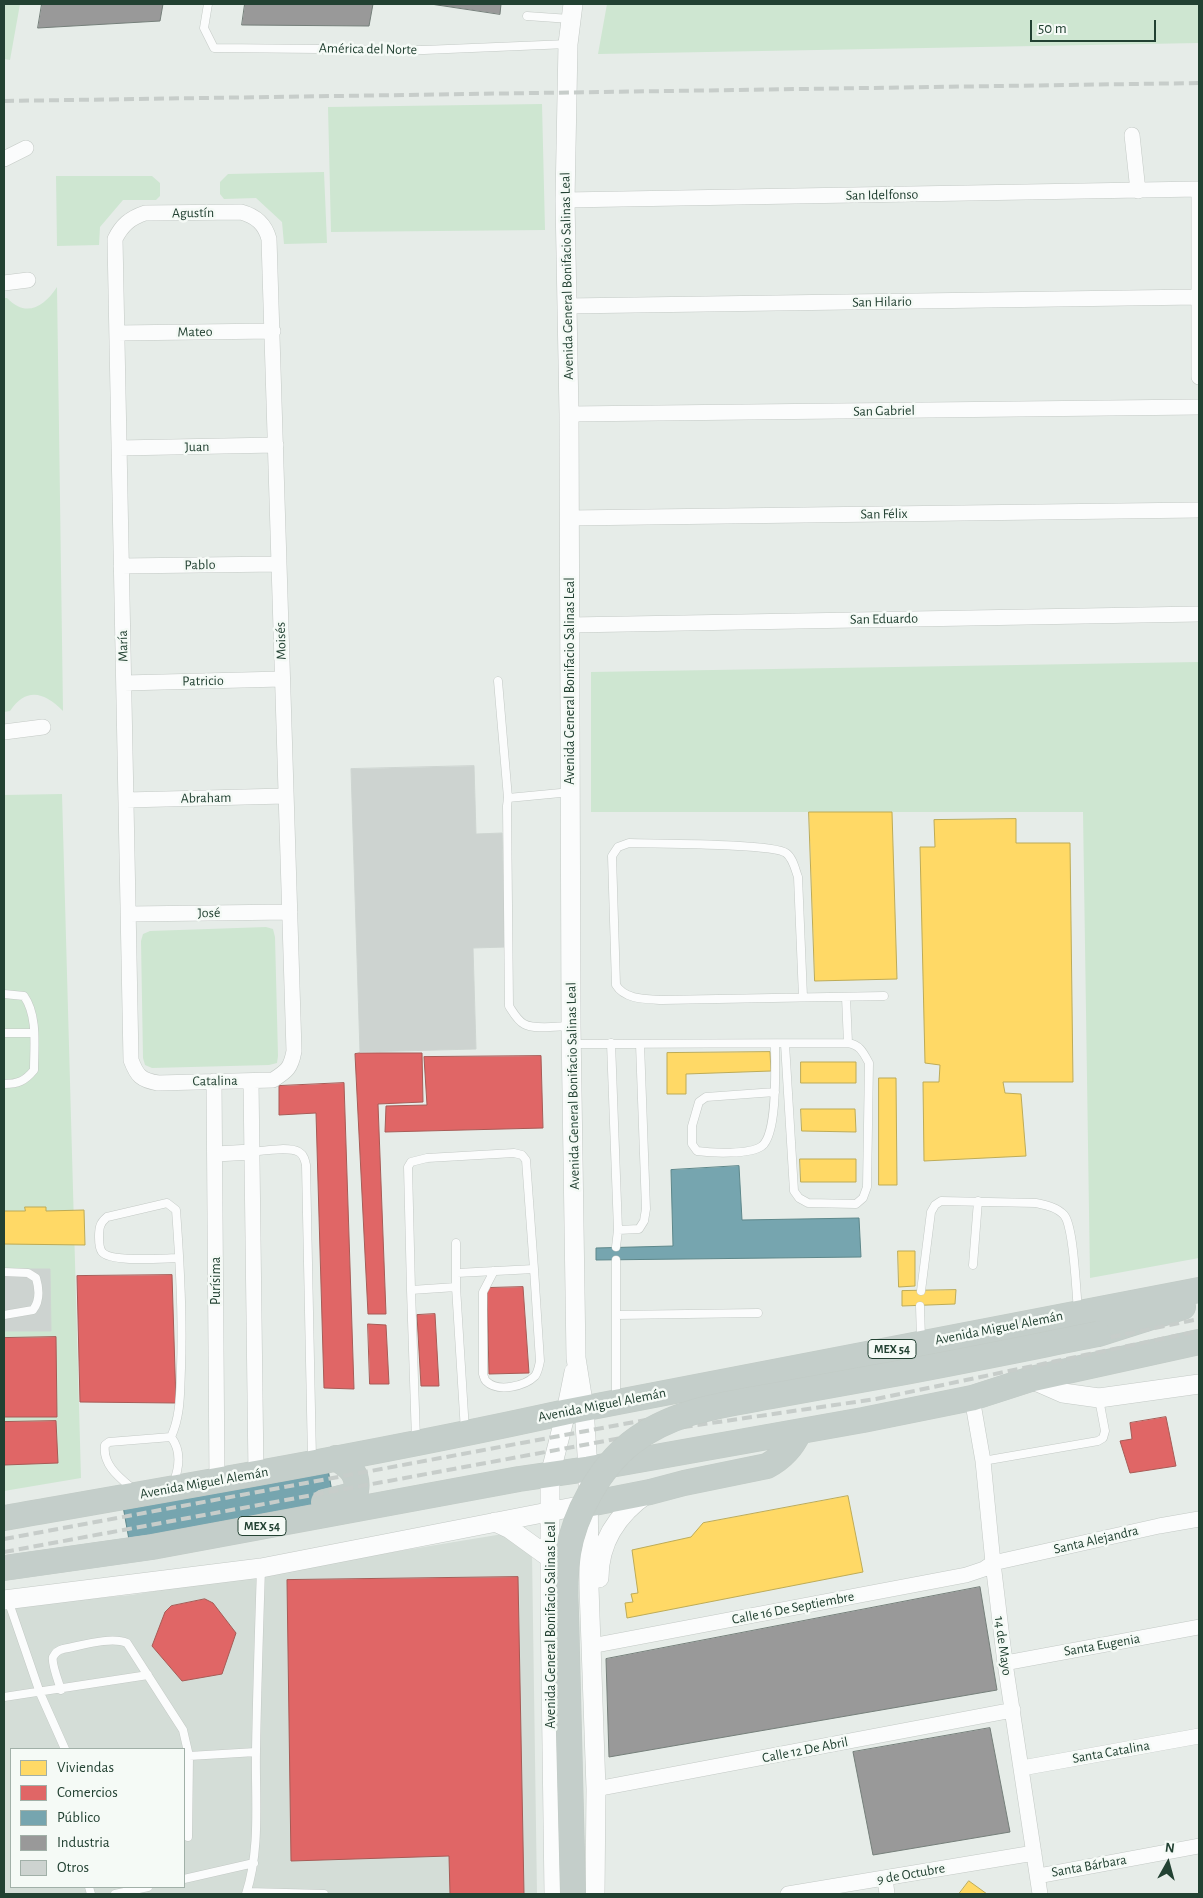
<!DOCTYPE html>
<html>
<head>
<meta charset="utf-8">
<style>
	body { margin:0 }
	#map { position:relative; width:1203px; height:1898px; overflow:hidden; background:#e6ece8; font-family:"Alegreya Sans",sans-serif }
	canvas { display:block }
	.frame { position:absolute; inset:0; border:5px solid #224132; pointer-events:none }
	.legend { position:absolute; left:10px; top:1748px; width:175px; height:140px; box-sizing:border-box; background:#f5faf6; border:1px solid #a1b0a8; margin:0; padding:6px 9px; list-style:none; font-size:15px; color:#224132 }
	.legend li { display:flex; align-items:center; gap:10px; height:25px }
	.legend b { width:25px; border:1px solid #a1b0a8 }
	.north { position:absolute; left:1143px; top:1838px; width:50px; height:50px; -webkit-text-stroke:4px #f5faf6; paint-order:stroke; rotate:7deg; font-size:14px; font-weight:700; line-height:20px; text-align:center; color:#224132 }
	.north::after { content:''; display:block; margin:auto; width:18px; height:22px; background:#224132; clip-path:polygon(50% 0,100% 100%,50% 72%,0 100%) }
	.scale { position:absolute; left:1030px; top:20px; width:126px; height:22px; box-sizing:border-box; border:2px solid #224132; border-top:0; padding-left:6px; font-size:15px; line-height:18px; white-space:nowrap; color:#224132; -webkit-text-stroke:4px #f5faf6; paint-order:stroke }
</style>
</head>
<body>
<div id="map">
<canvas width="1203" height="1898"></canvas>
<div class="frame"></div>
<ul class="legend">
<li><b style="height:14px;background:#ffd966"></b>Viviendas</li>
<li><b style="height:14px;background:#e06666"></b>Comercios</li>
<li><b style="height:14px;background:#76a5af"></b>Público</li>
<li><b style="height:14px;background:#999"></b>Industria</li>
<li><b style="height:14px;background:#cdd3d0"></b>Otros</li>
</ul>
<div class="north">N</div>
<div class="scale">50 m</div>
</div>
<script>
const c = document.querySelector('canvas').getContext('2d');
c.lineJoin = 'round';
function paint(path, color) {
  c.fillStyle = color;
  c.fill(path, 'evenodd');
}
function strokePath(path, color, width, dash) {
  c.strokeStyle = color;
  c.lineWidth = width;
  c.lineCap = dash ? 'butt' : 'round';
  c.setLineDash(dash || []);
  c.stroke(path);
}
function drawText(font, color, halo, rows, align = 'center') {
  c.font = font + ' "Alegreya Sans",sans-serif';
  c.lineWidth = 5;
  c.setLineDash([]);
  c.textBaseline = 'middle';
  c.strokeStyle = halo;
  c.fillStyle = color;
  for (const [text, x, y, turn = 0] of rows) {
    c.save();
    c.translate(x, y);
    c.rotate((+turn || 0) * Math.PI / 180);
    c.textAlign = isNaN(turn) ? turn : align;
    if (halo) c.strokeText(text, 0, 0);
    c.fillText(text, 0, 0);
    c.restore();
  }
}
paint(new Path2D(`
	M509,1533L532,1553L537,1894H4V1607L131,1595ZM11,1749H184V1887H11Z`), '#d4ddd7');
paint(new Path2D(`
	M4,4H20L10,60L4,59Z
	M607,4H1199V43L598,54Z
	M542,104L545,230L331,232L328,107Z
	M324,172L327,243L284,244L282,222L256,198L224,199L220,194V182L228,174Z
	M56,176H152L160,183V196L156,200H123L100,227L99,245L57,246Z
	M57,287L63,711C45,693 27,686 10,711L4,712V298H7C26,318 44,307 57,287Z
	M1199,662V1258L1090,1278L1083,812H591V672Z
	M62,794L81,1478L4,1491V795Z
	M266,927L273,929L275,937L278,1056L277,1063L269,1065L152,1068L145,1065L143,1058L141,941L143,934L150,931Z`), '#cee6d1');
const homes = new Path2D(`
	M809,812H892L897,979L815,981Z
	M1016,819V843H1070L1073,1082H1003L1005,1093L1021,1094L1026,1156L924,1161L923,1082H939L940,1065L925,1063L920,847H935L934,820Z
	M770,1052L771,1071L686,1074V1094H667V1053Z
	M801,1062H856V1083H801Z
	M879,1078H896L897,1185H879Z
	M801,1109H855L856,1132L802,1131Z
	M800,1159H856V1182H801Z
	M25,1207H46V1211L84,1210L85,1245L4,1244V1211H25Z
	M898,1251H915V1286L899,1287Z
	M956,1290L955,1304L902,1306V1291Z
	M848,1496L863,1572L627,1618L625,1603L633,1602L631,1594L638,1593L632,1550L691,1537L703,1523Z
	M969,1881L987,1894H959Z`);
paint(homes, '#ffd966');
strokePath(homes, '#bdab56', 1);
const shops = new Path2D(`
	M360,1053H422L423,1102L378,1104L386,1314H368L355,1054Z
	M541,1056L543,1128L385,1132L386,1106L427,1105L424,1057Z
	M344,1083L354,1389L324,1388L316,1113L279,1115V1086Z
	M172,1275L176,1403L80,1402L77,1276Z
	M523,1287L529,1373L489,1374L487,1288Z
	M435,1314L439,1386H421L417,1315Z
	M368,1324L386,1325L389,1384H370Z
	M56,1337L57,1417H4V1338Z
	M1166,1417L1176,1466L1130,1473L1120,1441L1132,1439L1130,1423Z
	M56,1421L58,1463L4,1465V1422Z
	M518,1577L524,1894H450L449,1856L291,1861L287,1580Z
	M205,1599L213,1603L236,1633L222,1674L182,1681L152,1646L165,1612L171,1606Z`);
paint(shops, '#e06666');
strokePath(shops, '#a75b56', 1);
const public = new Path2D(`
	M739,1166L742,1220L859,1218L861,1257L596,1260V1248L673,1246L671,1170Z
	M326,1458L336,1514L131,1551L121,1495Z`);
paint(public, '#76a5af');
strokePath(public, '#5d878a', 1);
const industry = new Path2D(`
	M42,4H163L160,21L38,28Z
	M245,4H373L369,26L242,25Z
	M431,4H501L500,14Z
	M980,1587L997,1690L609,1757L606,1659Z
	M990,1728L1010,1832L873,1855L853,1752Z`);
paint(industry, '#999');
strokePath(industry, '#757f7a', 1);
const building = new Path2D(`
	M474,766L476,834L502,833L506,947L473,948L476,1049L360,1052L351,769Z
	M4,1269H50L51,1331H4Z`);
paint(building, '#cdd3d0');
strokePath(building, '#ced5d1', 1);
const service = new Path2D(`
	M208,4L204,28L214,48L424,50L568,44
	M527,16L570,19
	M498,681L508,798
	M571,792L508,798L507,806L509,1006C513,1012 517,1020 524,1024C534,1030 559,1026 571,1026
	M4,994L24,996C38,1016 34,1046 34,1070C25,1081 18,1084 4,1084
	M803,997L798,877C795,869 793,858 786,853C772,843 654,844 629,843L618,847L612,856L616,985C625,1000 647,999 662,1000L884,996
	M846,997L848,1043
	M4,1033H34
	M611,1043L618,1230L639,1229L644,1221L646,1209L640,1044
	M572,1044L848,1043C860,1045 863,1052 869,1063L867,1187L863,1198L856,1204L808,1203L799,1198L794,1191L785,1044
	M775,1092L706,1097L699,1102L692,1126V1144L697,1151C711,1153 750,1155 762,1146C778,1133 775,1065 775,1044
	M251,1152C262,1151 289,1146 299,1152C304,1155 305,1160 306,1165L312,1459
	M456,1243V1287
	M616,1247L618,1230
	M973,1265L978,1201
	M494,1271L483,1292V1374C484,1376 484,1379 486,1381C498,1393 525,1386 535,1376C538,1372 539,1366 540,1361L534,1269
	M4,1272L28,1273L36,1278C39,1288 40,1301 33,1310L4,1315
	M411,1290L408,1167L411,1162L427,1158L514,1153L522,1155L526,1160L534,1269L457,1273
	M921,1291L931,1212L935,1205L941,1201L1036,1203C1045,1205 1057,1207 1064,1215C1074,1226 1076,1292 1078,1310
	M920,1306L921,1339
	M616,1315V1260
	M616,1398V1315L758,1313
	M171,1437C181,1415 180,1392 181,1368C183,1316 180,1263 176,1210L167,1203L107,1217C100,1223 99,1227 99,1237C99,1242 99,1248 102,1252C111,1263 165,1258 179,1258
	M171,1437C182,1451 179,1469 173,1484
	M416,1440L411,1290L456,1287L465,1431
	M983,1461L1098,1441L1103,1438L1105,1431L1099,1399
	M133,1489C120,1478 102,1465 105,1445L109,1442L171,1437
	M8,1600L40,1693L65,1749
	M61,1690C59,1683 51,1663 53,1657C55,1653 59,1650 63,1649C80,1646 111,1636 127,1643L183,1730L189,1756L188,1837
	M4,1697L148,1675
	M189,1756L256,1752
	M184,1879L254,1863
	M89,1887L91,1894
	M247,1892L324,1894
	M115,1894L148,1887
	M246,1894C261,1848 255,1798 256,1751C257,1690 259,1629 261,1568`);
const minor = new Path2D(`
	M1132,135L1138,191
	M4,159L26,148
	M1199,189V377
	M565,200L1199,189
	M241,212C256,216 265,224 269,239L294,1051C291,1068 287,1071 273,1080L158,1083C141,1080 137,1076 131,1060L115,239C122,225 130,218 145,213Z
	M4,283L28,280
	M566,306L1198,297
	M117,333L273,331
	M569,414L1199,407
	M119,448L276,445
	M569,518L1199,510
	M121,566L279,564
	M570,625L1199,614
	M124,683L282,679
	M4,732L43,727
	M126,800L285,796
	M129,914L290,912
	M214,1081L217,1481
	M251,1081L256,1474
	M216,1154L251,1152
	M972,1398L983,1461L993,1563L1005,1663L1040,1894
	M591,1646L966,1575L984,1569L993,1563L1159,1526L1199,1519
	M1005,1663L1199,1627
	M1022,1768L1199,1736
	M596,1789L1013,1710
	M1038,1876L1199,1846
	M885,1878L887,1894
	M788,1894L1034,1853`);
const tertiary = new Path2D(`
	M573,4L568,44L565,200L569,414L571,1026L576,1358L584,1408L588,1469L589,1587L596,1789L595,1894
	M1031,1379L1063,1393L1099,1398L1199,1384
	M495,1522L510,1529L550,1558
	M599,1578C599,1541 619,1513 648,1493
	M4,1600L261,1568L589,1504
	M554,1894L550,1598V1475L566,1412L574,1372`);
const trunk = new Path2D(`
	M1098,1334L1183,1307
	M324,1502L352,1495L356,1491C359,1474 350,1467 336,1458
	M589,1504L650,1492L684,1483L767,1466C782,1458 792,1448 799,1432
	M4,1518C192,1485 380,1453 566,1412L1199,1290
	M4,1568L152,1547L519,1479L588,1469L863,1420L972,1398L1031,1379L1199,1342`);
strokePath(service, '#c3c9c5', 9);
strokePath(minor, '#c3c9c5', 16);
strokePath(tertiary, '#c3c9c5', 20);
strokePath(trunk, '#c2cbc6', 26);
strokePath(service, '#fbfcfc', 8);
strokePath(minor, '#fbfcfc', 15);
strokePath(tertiary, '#fbfcfc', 19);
strokePath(trunk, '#c4ceca', 25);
strokePath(new Path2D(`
	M4,101L1199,83
	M4,1539L667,1416L874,1386L1199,1319
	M4,1552L670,1429L876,1399L1199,1331`), '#c7cdca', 4, [10, 5]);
const trunkBridge = new Path2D(`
	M573,1894L566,1613C565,1593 565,1573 568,1553C574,1515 600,1467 631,1443C672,1411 722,1405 772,1396C809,1389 846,1383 883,1376C955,1363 1027,1348 1098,1334`);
strokePath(trunkBridge, '#c2cbc6', 26, []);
strokePath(trunkBridge, '#c4ceca', 25);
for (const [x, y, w] of [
	[892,1349,48],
	[262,1526,48]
]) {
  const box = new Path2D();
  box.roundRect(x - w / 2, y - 9.5, w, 19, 4);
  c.fillStyle = '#f5faf6';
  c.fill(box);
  strokePath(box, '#224132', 1);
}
drawText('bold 12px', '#224132', null, [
	["MEX 54",892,1349],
	["MEX 54",262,1526]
]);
drawText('14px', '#224132', '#f5faf6', [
	["América del Norte",368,49,1],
	["San Idelfonso",882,195,-1],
	["Agustín",193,213,-1],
	["Avenida General Bonifacio Salinas Leal",567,276,-91],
	["San Hilario",882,302,-1],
	["Mateo",195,332,-1],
	["San Gabriel",884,411,-1],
	["Juan",197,447,-1],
	["San Félix",884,514,-1],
	["Pablo",200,565,-1],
	["San Eduardo",884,619,-1],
	["Moisés",281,641,-92],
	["María",123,646,-91],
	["Patricio",203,681,-1],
	["Avenida General Bonifacio Salinas Leal",570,681,-90],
	["Abraham",206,798,-1],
	["José",209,913,-1],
	["Catalina",215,1081,-1],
	["Avenida General Bonifacio Salinas Leal",573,1086,-91],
	["Purísima",216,1281,-90],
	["Avenida Miguel Alemán",999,1328,-11],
	["Avenida Miguel Alemán",602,1405,-11],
	["Avenida Miguel Alemán",204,1483,-10],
	["Santa Alejandra",1096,1540,-13],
	["Calle 16 De Septiembre",793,1608,-11],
	["Avenida General Bonifacio Salinas Leal",551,1625,-90],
	["Santa Eugenia",1102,1645,-10],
	["14 de Mayo",1003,1646,82],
	["Calle 12 De Abril",805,1750,-11],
	["Santa Catalina",1111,1752,-10],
	["Santa Bárbara",1089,1866,-10],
	["9 de Octubre",911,1874,-10]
]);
</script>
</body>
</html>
